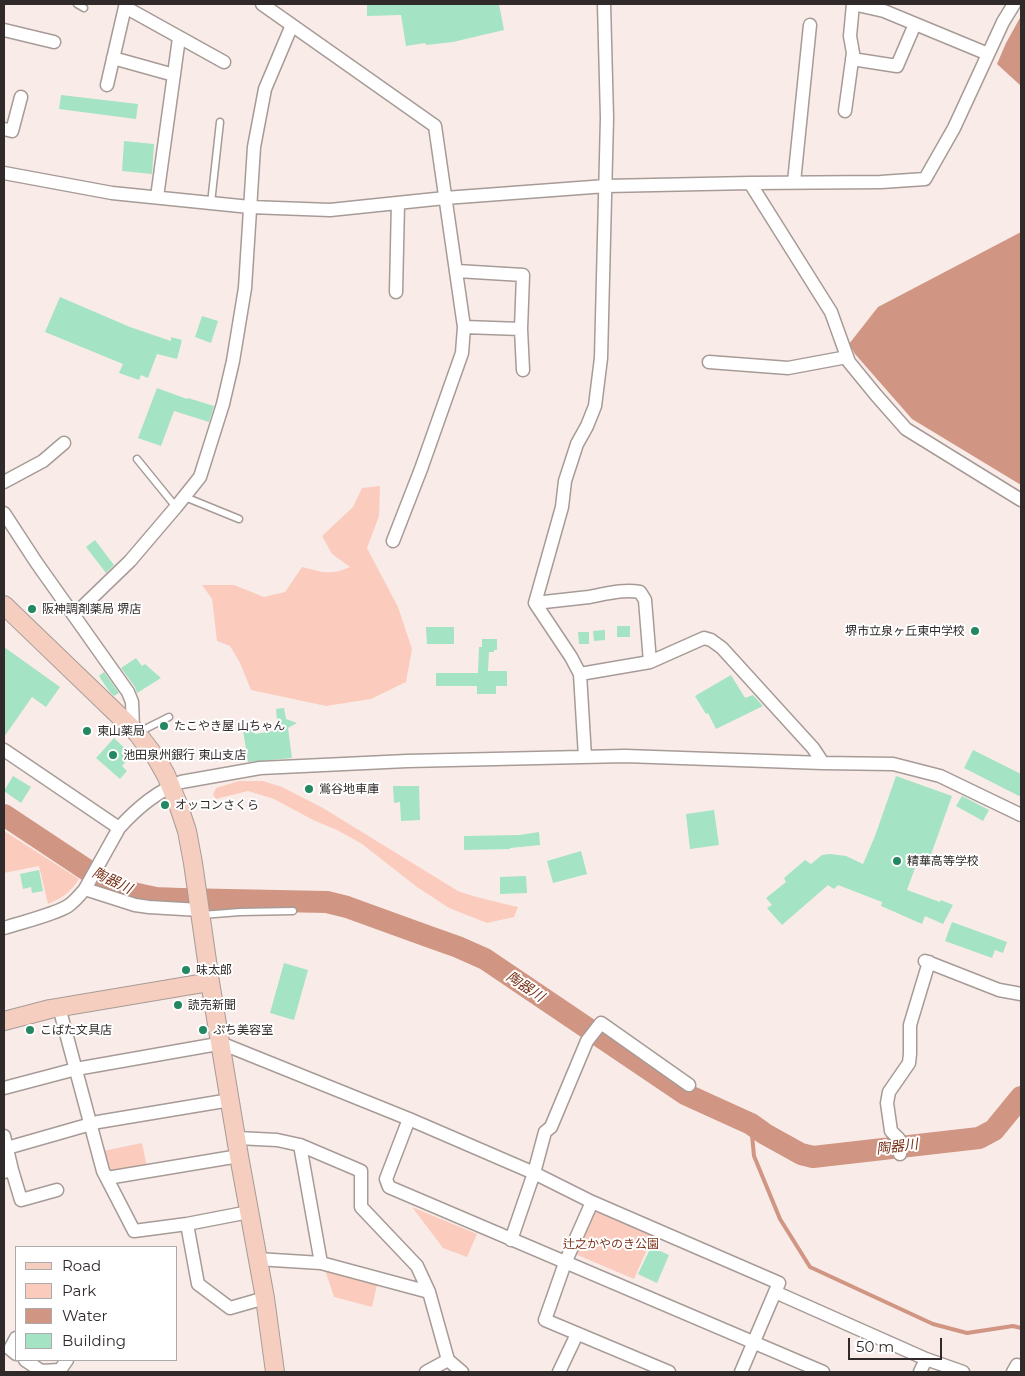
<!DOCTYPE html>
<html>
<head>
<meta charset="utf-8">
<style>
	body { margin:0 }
	#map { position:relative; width:1025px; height:1376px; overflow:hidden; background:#f9ece8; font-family:Montserrat,sans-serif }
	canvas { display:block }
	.frame { position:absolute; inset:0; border:5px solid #302b2a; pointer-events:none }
	.legend { position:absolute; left:15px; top:1246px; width:162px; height:115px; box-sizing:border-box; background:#fff; border:1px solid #acaaaa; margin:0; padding:6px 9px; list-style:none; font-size:15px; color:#302b2a }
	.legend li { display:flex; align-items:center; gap:10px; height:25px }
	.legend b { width:25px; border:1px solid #acaaaa }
	.scale { position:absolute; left:848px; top:1338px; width:94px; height:22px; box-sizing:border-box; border:2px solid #302b2a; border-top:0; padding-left:6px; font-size:15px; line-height:18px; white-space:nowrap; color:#302b2a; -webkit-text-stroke:4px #fff; paint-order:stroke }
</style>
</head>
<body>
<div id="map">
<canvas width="1025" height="1376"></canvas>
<div class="frame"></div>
<ul class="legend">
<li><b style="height:6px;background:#f5cebf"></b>Road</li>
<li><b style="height:14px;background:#fbccbd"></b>Park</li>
<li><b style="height:14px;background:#d19683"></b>Water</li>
<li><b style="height:14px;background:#a4e3c4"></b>Building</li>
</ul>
<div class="scale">50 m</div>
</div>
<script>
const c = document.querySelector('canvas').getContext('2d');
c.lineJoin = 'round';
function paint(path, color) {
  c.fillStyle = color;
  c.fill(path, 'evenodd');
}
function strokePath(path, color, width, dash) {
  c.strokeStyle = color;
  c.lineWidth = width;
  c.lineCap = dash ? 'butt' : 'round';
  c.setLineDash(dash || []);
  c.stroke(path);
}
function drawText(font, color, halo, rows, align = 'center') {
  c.font = font + ' Montserrat,"Noto Sans JP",sans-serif';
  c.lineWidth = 4;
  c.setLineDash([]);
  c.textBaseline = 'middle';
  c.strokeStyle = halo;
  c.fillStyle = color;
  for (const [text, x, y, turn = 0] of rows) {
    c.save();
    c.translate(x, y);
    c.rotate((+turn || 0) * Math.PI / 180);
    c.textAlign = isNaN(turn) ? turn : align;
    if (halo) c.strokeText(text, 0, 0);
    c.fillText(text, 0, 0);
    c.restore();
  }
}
paint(new Path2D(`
	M380,486L379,516L367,548L398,607L412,649L406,682L371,699L326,706L251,690L240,663L230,646L217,641L212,599L202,585H234L264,597L285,592L302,567C323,572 329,576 350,567L332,554L322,536L353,507L362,488Z
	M239,781H263L282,787L323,808L458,891C477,898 498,902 518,907L514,917L487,923L449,908L417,887L362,844L337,830L313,820L274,799L248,791L216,799L213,795L216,788Z
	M4,831L79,879C71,892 62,898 48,904L39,866L4,873Z
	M142,1143L147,1167L115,1174L109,1169L103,1151Z
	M412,1207L477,1234L467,1257L443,1248Z
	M594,1211L653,1236L634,1279L575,1254Z
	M325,1270L377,1285L372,1307L334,1297Z`), '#fbccbd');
paint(new Path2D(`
	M1021,16V86L997,64L1006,43Z
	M1021,232V485L912,419L855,354L849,344L878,307Z`), '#d19683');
strokePath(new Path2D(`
	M751,1124L754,1156L780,1219L810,1267L933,1324L967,1333L1013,1326L1021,1328`), '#d19683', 4);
strokePath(new Path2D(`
	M4,815L102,880L114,886L128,892L156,898L180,899L327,902L347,907L427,936L458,947L485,959L685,1094L751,1124L765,1134L801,1154L813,1157L979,1138L994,1130L1021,1097`), '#d19683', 22);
paint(new Path2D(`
	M369,4H499L504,30L453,42L426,45L425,43L406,46L401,15L367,16V5H369Z
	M61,95L138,104L136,119L59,109Z
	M124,141L154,144L152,174L122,171Z
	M60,297L130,327L171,341V337L182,340L177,359L157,354L148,378L141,375L139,380L119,373L123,364L45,332Z
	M202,316L218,321L211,343L195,337Z
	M157,388L187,399L188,398L214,406L209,422L174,411L161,446L138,438Z
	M95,540L114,565L106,573L86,547Z
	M617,626H630V637H617Z
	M426,627H454V644H427Z
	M605,630V640L594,641L593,631Z
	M578,632H589V644H579Z
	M482,639H497V650H494V652H489L488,671H507V686H496V694H477V686H436V673H478L479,647H482Z
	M4,647L60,687L46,707L32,697L4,737Z
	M136,658L142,666L145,664L161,678L137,693L135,687L121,668Z
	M104,672L119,693L114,696L109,691L99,676Z
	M731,675L745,698L753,695L763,706L716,729L708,713L706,714L695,696Z
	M284,708L286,719L297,723L288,728L292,758L248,762L243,730L254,728L255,734L278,730L276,709Z
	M114,738L132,755L122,766L127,771L120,779L96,758Z
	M973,750L1021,774V797L964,768Z
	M13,776L31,787L21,803L4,791Z
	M896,776L952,796L929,860L919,857L907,890L940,902L941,900L953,905L943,924L925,916L922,924L881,906L882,902L838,885L834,889L828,885L782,925L767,908L772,905L766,898L786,882L784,878L805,860L811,864L822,855L830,854L846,856L863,864L875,836Z
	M393,786H419L420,820L401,821L400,802L394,803Z
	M962,796L989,810L983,821L956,806Z
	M714,810L719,845L690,849L686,814Z
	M539,832L540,845L510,848V849L464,850V836L520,835Z
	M581,851L587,874L553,883L547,861Z
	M39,870L43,891L32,893L31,887L23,889L20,874Z
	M526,876L527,893L500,894V877Z
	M952,922L1007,942L1003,953L995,950L992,958L945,941Z
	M284,963L308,970L294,1020L270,1013Z
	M651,1247L669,1255L657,1283L638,1274Z`), '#a4e3c4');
const lane = new Path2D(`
	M77,4L84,8
	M211,203L220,122
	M137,459L176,507
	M185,497L239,519
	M139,732L169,717
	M202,915L240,912L293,911`);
const street = new Path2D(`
	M262,4L435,126L464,327L462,353L421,469L393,541
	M853,4L884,11L988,54
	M4,30L54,42
	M113,58L174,75
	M852,59L897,66L915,24
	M107,85L125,7L224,62
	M845,111L853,53L850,36L853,4
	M4,129L12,131L21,97
	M4,173L112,193L250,207L330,210L445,198L606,186L750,183L881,182L925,179L954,128L1003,22L1014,4
	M794,182L810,25
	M750,183L831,312L849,362L876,395L906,429L1021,500
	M157,197L179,38
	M457,271L523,275L521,329L523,370
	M396,292L398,203
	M464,327L521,329
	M709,362L788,368L847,357
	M4,482L43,461L64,443
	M4,513L36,562L128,692L132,702L133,728
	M535,603C553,601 571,599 589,597C606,594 622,589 640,592L645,600L650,662
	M74,615L130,561L176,507L200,477L223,404L233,361L245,288L254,147L265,89L292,25
	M580,674L650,662L704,638L711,640L722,648L813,748L823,763
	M4,750L119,828
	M585,757L580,674L571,657L535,603L562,507L565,481L577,444L587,426L595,406L601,358L607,118L604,4
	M85,889L135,905L149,907L200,910
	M4,928C22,922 53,915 68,906C75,901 80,895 85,889L119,828C136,809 158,791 181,782L260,768L407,761L625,756L823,763L893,764L940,776L1021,815
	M925,961L999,990L1021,994
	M59,1007L103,1171L134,1231L187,1224L249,1212
	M4,1088L76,1069L212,1045L221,1044L228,1046L409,1119L534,1173L592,1202L779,1283L775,1292L926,1359L963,1372
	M409,1119L386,1179L389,1187L823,1372
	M4,1136L12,1170L4,1172
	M237,1138L277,1140L300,1145L361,1171V1207L417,1266L429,1292L448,1360L462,1372
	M300,1145L321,1263
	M7,1148L98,1122L230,1100
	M900,1154L899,1139L891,1131L887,1103L889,1092L909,1063L910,1054V1025L929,962
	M12,1170L21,1200L57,1190
	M107,1178L239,1156
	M592,1202L565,1263L545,1320L669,1372
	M187,1224L198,1284L230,1308L265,1298
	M511,1240L534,1173L545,1132L551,1127L587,1041L601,1023L689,1085
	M257,1259L321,1263L429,1292
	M16,1338L10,1349L16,1354
	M25,1360L41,1371L60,1370L67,1360
	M426,1372L448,1360
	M559,1372L577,1334
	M741,1372L775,1292
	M920,1372L926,1359
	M1013,1372L1017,1365L1021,1366`);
const secondary = new Path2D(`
	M4,605L137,733L157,759L166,775L178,804L187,831L193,863L210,982L239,1156L265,1298L275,1372
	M4,1021L50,1009L210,982`);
strokePath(lane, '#a79b97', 9);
strokePath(street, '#a79b97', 15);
strokePath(secondary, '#a79b97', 20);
strokePath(lane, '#fff', 6);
strokePath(street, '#fff', 12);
strokePath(secondary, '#f5cebf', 18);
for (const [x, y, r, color] of [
	[32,609,5,"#238761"],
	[975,631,5,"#238761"],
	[164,726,5,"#238761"],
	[87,731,5,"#238761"],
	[113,755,5,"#238761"],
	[309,789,5,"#238761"],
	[165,805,5,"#238761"],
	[897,861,5,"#238761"],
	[186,970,5,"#238761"],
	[178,1005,5,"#238761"],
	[30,1030,5,"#238761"],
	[203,1030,5,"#238761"]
]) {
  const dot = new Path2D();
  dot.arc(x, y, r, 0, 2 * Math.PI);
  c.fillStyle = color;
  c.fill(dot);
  strokePath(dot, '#fff', 2);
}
drawText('12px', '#302b2a', '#fff', [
	["阪神調剤薬局 堺店",42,609],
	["堺市立泉ヶ丘東中学校",965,631,"right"],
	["たこやき屋 山ちゃん",174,726],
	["東山薬局",97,731],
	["池田泉州銀行 東山支店",123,755],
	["鴬谷地車庫",319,789],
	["オッコンさくら",175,805],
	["精華高等学校",907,861],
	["味太郎",196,970],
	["読売新聞",188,1005],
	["こばた文具店",40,1030],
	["ぷち美容室",213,1030]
], 'left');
drawText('12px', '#7c341b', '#fff', [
	["辻之かやのき公園",611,1244]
]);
drawText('italic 14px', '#762f15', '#fff', [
	["陶器川",112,881,25],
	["陶器川",525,987,34],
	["陶器川",897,1147,-7]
]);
</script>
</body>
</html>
